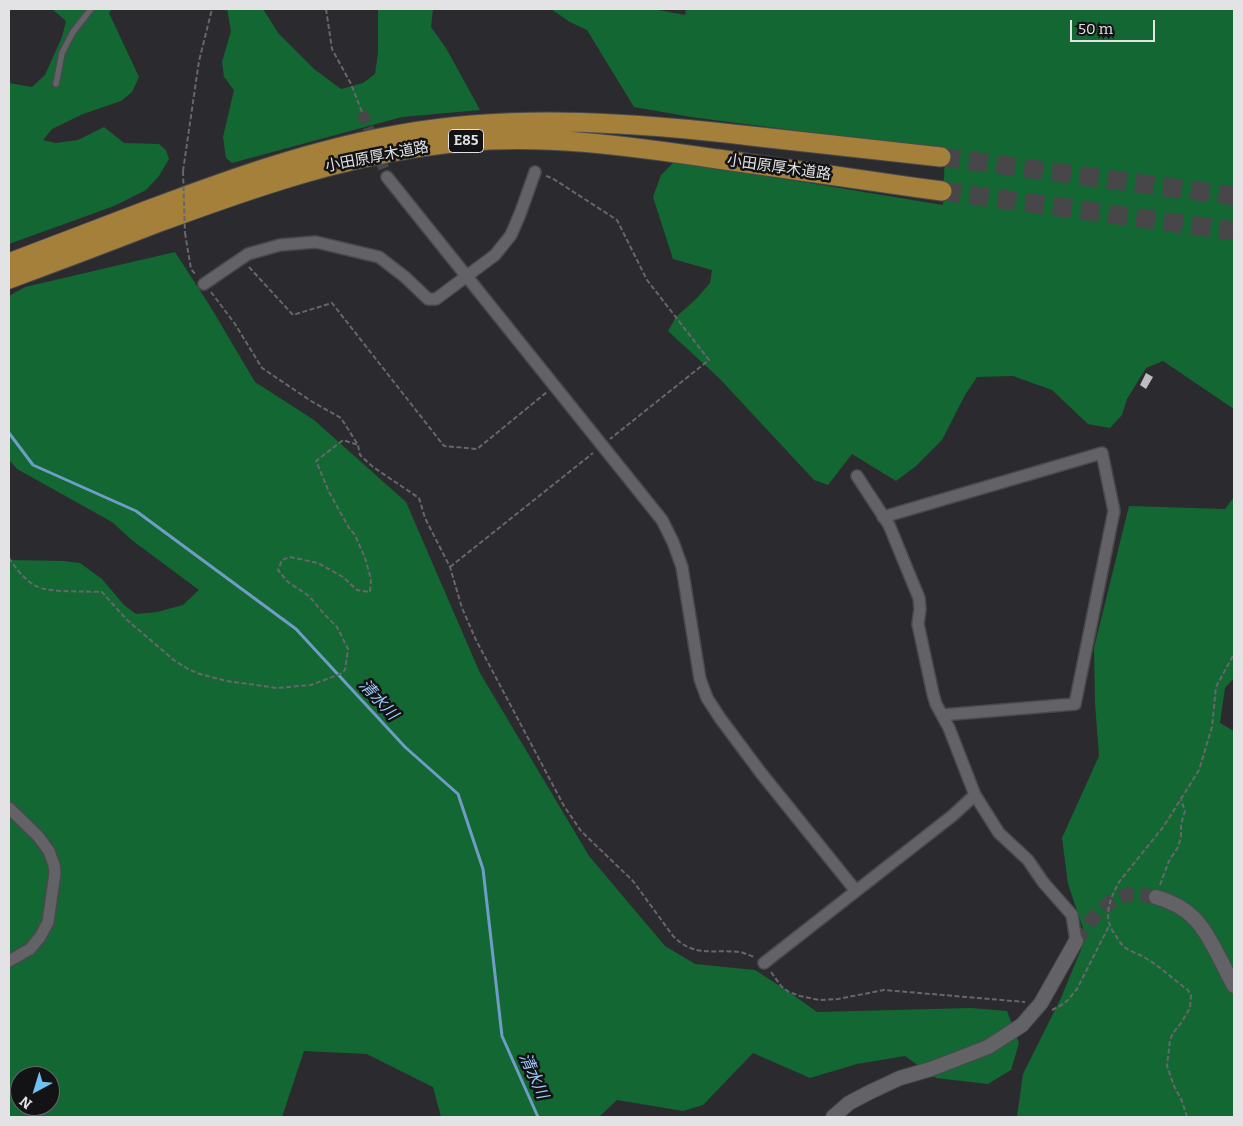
<!DOCTYPE html>
<html>
<head>
<meta charset="utf-8">
<style>
	body { margin:0 }
	#map { position:relative; width:1243px; height:1126px; overflow:hidden; background:#2b2b2f; font-family:Bitter,serif }
	canvas { display:block }
	.frame { position:absolute; inset:0; border:10px solid #e3e3e6; pointer-events:none }
	.north { position:absolute; left:10px; top:1066px; width:50px; height:50px; box-sizing:border-box; background:#131315; border:1px solid #666669; border-radius:50%; rotate:219deg; font-size:14px; font-weight:700; line-height:20px; text-align:center; color:#e3e3e6 }
	.north::after { content:''; display:block; margin:auto; width:18px; height:22px; background:#6ec2f3; clip-path:polygon(50% 0,100% 100%,50% 72%,0 100%) }
	.scale { position:absolute; left:1070px; top:20px; width:85px; height:22px; box-sizing:border-box; border:2px solid #e3e3e6; border-top:0; padding-left:6px; font-size:15px; line-height:18px; white-space:nowrap; color:#e3e3e6; -webkit-text-stroke:4px #131315; paint-order:stroke }
</style>
</head>
<body>
<div id="map">
<canvas width="1243" height="1126"></canvas>
<div class="frame"></div>
<div class="north">N</div>
<div class="scale">50 m</div>
</div>
<script>
const c = document.querySelector('canvas').getContext('2d');
c.lineJoin = 'round';
function paint(path, color) {
  c.fillStyle = color;
  c.fill(path, 'evenodd');
}
function strokePath(path, color, width, dash) {
  c.strokeStyle = color;
  c.lineWidth = width;
  c.lineCap = dash ? 'butt' : 'round';
  c.setLineDash(dash || []);
  c.stroke(path);
}
function drawText(font, color, halo, rows, align = 'center') {
  c.font = font + ' Bitter,"Noto Sans JP",serif';
  c.lineWidth = 5;
  c.setLineDash([]);
  c.textBaseline = 'middle';
  c.strokeStyle = halo;
  c.fillStyle = color;
  for (const [text, x, y, turn = 0] of rows) {
    c.save();
    c.translate(x, y);
    c.rotate((+turn || 0) * Math.PI / 180);
    c.textAlign = isNaN(turn) ? turn : align;
    if (halo) c.strokeText(text, 0, 0);
    c.fillText(text, 0, 0);
    c.restore();
  }
}
paint(new Path2D(`
	M52,9H112L109,13L139,77L132,92L121,101L83,114L52,129L43,140L56,143L78,140L104,127L124,143L159,144L166,150L169,159L159,176L146,190L114,206L9,244V83L32,87L45,75L62,37L66,21Z
	M227,9H263L279,34L314,69L341,89L363,83L375,74L378,53V9H433L431,27L446,48L480,110L402,117L232,163L226,158L223,137L234,90L224,77L222,62L231,31Z
	M551,9H653L685,15L686,9H1234V409L1163,361L1146,368L1127,399L1122,415L1110,428L1088,424L1052,390L1013,376L977,377L965,395L942,440L916,466L896,481L852,454L828,485L814,480L719,378L668,331L676,317L696,299L710,283L712,270L673,259L653,197L661,175L675,161L943,205L945,150L691,117L634,107L587,30L570,22Z
	M175,252L210,306L255,382L314,420L406,502L480,673L589,856L665,946L695,964L755,970L789,992L817,1012L971,1008L1007,1011L1019,1043L1011,1070L988,1084L936,1078L905,1056L857,1064L810,1078L753,1053L703,1105L683,1111L617,1100L599,1117H441L433,1087L367,1054L304,1051L282,1117H9V560L64,561L80,563L102,579L124,605L136,614L157,612L183,605L199,590L133,541L112,522L17,469L9,460V296L25,287ZM20,1076H50V1106H20Z
	M1234,497V678L1225,688L1220,723L1234,731V1117H1017L1023,1074L1061,998L1086,937L1068,884L1062,838L1099,756L1095,703L1094,648L1129,506L1225,509Z`), '#136733');
strokePath(new Path2D(`
	M9,433L33,465L136,511L296,629L405,747L458,794L483,869L502,1036L538,1117`), '#709cc8', 3);
paint(new Path2D(`
	M1146,373L1153,377L1146,389L1140,385Z`), '#bdbcc1');
strokePath(new Path2D(`
	M362,112L387,177`), '#47474a', 11, [11, 5.5]);
strokePath(new Path2D(`
	M1076,941C1089,922 1106,897 1132,894C1140,894 1148,896 1156,897`), '#47474a', 14, [14, 7]);
strokePath(new Path2D(`
	M941,157L1234,196
	M942,191L1234,231`), '#47474a', 19, [19, 9]);
const service = new Path2D(`
	M56,84L62,53L73,32L91,9`);
const minor = new Path2D(`
	M387,177L662,520L673,542L682,567L700,679L707,698L720,718L761,773L856,891
	M204,284L248,254L280,245L316,242L379,257L405,277L428,299H436L495,255L511,235L520,214L535,172
	M857,476L889,525L919,598L920,609L918,624L933,694L936,704L949,728L975,795L999,833L1028,860L1043,882L1072,915L1076,941
	M883,517L1102,453L1114,511L1075,704L942,715
	M9,808L38,836L49,851L54,865L55,873L48,922L40,937L30,949L9,961
	M764,963L952,816L975,795`);
const tertiary = new Path2D(`
	M1156,897C1170,901 1183,907 1194,918C1209,933 1223,966 1234,986
	M833,1117L849,1103L870,1092L900,1078L931,1069L988,1047L1022,1025L1041,1003L1076,941`);
const trunk = new Path2D(`
	M9,263C55,245 102,228 148,210C230,179 314,149 401,134C519,113 641,123 760,137C820,144 881,150 941,157
	M9,279C58,261 108,242 157,223C257,186 357,151 464,142C548,134 634,147 718,159C792,170 867,181 942,191`);
strokePath(service, '#49494d', 8);
strokePath(minor, '#49494d', 14);
strokePath(tertiary, '#49494d', 16);
strokePath(trunk, '#49494d', 21);
strokePath(new Path2D(`
	M326,9L332,49L351,84L362,112
	M183,171L199,61L212,9
	M546,176L552,178L617,220L647,280L709,360L610,439
	M185,233L191,269L196,275
	M249,267L293,315L332,303L444,446L477,449L547,392
	M211,292L235,324L262,368L311,401L341,418L358,445L360,455L373,467L419,498L425,518L450,567L462,608L476,640L564,806L581,831L633,881L673,936C694,958 714,949 740,952C745,953 750,956 755,957
	M9,558C16,568 24,580 36,586C48,593 86,591 102,592L127,620L175,661L188,669L200,674L227,681L277,688L311,685L340,674L345,670L348,649L337,627L324,614L309,596L288,582L278,570L282,560L290,557L318,563L343,577L357,590L370,592L371,579L365,558L355,535L349,528L329,492L316,461L343,440L358,445
	M450,567L593,453
	M1160,885L1169,861L1178,847L1181,837V824L1185,811L1181,800
	M771,972L781,986L789,992L800,996L820,1000L838,999L884,990L1025,1002
	M1052,1010L1060,1006L1068,1000L1077,989L1110,924
	M1187,1117L1182,1101L1174,1086L1167,1066L1170,1040L1173,1033L1181,1023L1190,1008L1191,995L1188,990C1174,980 1162,968 1147,959C1140,954 1130,952 1123,946C1121,944 1118,939 1116,936C1102,918 1109,901 1119,882L1164,826L1199,770L1212,727L1216,687L1234,654`), '#67676b', 2, [5, 2.5]);
strokePath(service, '#636367', 5.5);
strokePath(minor, '#636367', 11);
strokePath(tertiary, '#636367', 14);
strokePath(trunk, '#a4803b', 19);
strokePath(new Path2D(`
	M183,171L185,233`), '#67676b', 2, [5, 2.5]);
for (const [x, y, w] of [
	[466,141,35]
]) {
  const box = new Path2D();
  box.roundRect(x - w / 2, y - 11.5, w, 23, 4);
  c.fillStyle = '#131315';
  c.fill(box);
  strokePath(box, '#e3e3e6', 1);
}
drawText('bold 14px', '#e3e3e6', null, [
	["E85",466,141]
]);
drawText('15px', '#e3e3e6', '#131315', [
	["小田原厚木道路",377,157,-11],
	["小田原厚木道路",779,168,8]
]);
drawText('italic 16px', '#9bcbfc', '#131315', [
	["清水川",378,700,47],
	["清水川",533,1076,66]
]);
</script>
</body>
</html>
